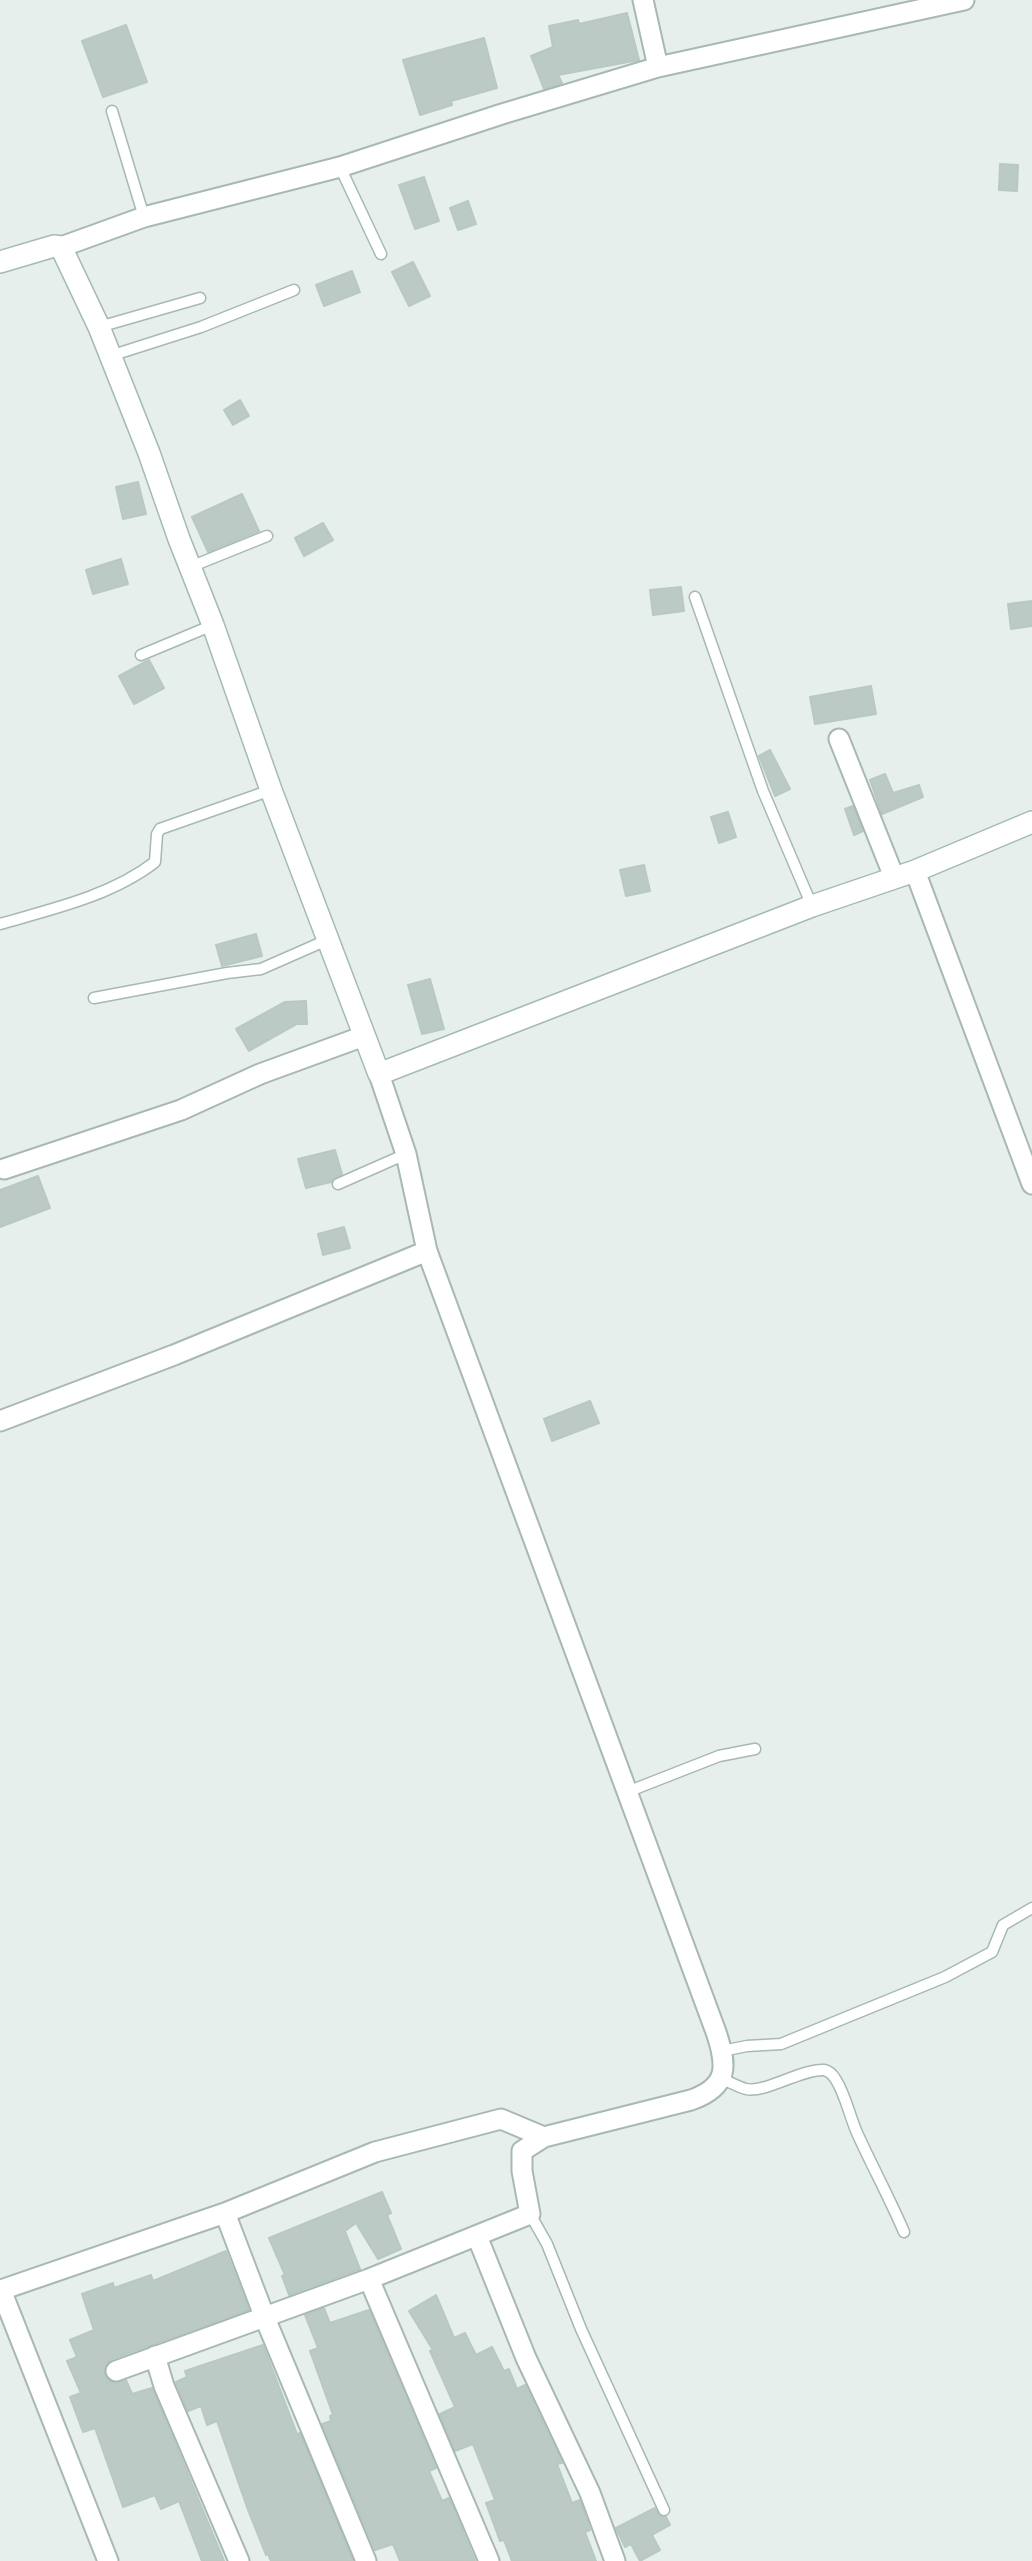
<!DOCTYPE html>
<html>
<head>
<meta charset="utf-8">
<style>
	body { margin:0 }
	canvas { display:block; background:#e6efeb }
</style>
</head>
<body>
<canvas width="1032" height="2561"></canvas>
<script>
const c = document.querySelector('canvas').getContext('2d');
c.lineJoin = 'round';
function paint(path, color) {
  c.fillStyle = color;
  c.fill(path, 'evenodd');
}
function strokePath(path, color, width, dash) {
  c.strokeStyle = color;
  c.lineWidth = width;
  c.lineCap = dash ? 'butt' : 'round';
  c.setLineDash(dash || []);
  c.stroke(path);
}
const building = new Path2D(`
	M627,13L639,60L558,75L562,83L544,89L531,56L553,47L549,26L578,20L579,24Z
	M126,25L147,82L103,97L82,41Z
	M484,38L497,88L451,101L452,105L420,115L403,60Z
	M1000,164L1018,165L1017,191L999,190Z
	M424,177L439,221L415,229L399,185Z
	M468,201L476,224L458,230L450,208Z
	M413,262L430,296L409,306L392,272Z
	M352,271L360,292L324,306L316,285Z
	M240,400L249,416L233,425L224,410Z
	M138,482L146,514L123,519L116,487Z
	M242,494L259,531L208,552L192,517Z
	M323,523L333,540L304,556L295,538Z
	M121,559L128,584L93,594L86,570Z
	M681,587L684,611L653,615L650,590Z
	M1032,601V626L1011,629L1008,604Z
	M149,660L164,688L134,704L119,676Z
	M871,686L876,714L815,724L810,697Z
	M770,750L790,789L775,796L759,756Z
	M885,774L893,793L919,785L923,797L882,814L870,780Z
	M853,806L863,831L854,835L845,809Z
	M728,812L736,837L719,843L711,817Z
	M644,865L650,891L626,896L620,870Z
	M256,934L262,956L222,966L216,945Z
	M430,979L444,1029L422,1034L408,985Z
	M306,1001L307,1024H297L249,1051L236,1029L285,1002Z
	M335,1150L342,1174L331,1182L306,1188L298,1159Z
	M38,1176L50,1208L0,1227V1190Z
	M344,1227L350,1248L323,1255L318,1234Z
	M590,1401L599,1423L552,1441L544,1419Z
	M382,2192L391,2213L387,2215L401,2249L378,2259L356,2223L345,2231L360,2269L289,2295L282,2276L285,2275L269,2238Z
	M226,2251L249,2310L112,2359L104,2370L109,2381L115,2383L126,2380L132,2394L152,2388L224,2561H202L179,2501L161,2509L155,2495L123,2507L95,2428L83,2432L70,2397L81,2393L67,2361L77,2357L70,2340L94,2330L82,2294L113,2283L114,2288L151,2275L153,2281Z
	M436,2295L454,2338L465,2333L476,2355L492,2347L504,2371L509,2369L517,2389L525,2385L562,2463L557,2464L572,2503L580,2500L590,2530L585,2532L596,2561H512L504,2540L500,2541L486,2503L495,2500L473,2444L455,2451L440,2414L455,2407L430,2351L433,2350L409,2311Z
	M324,2308L330,2323L369,2310L436,2468L429,2471L442,2501L449,2498L475,2561H400L393,2544L375,2550L322,2424L331,2421L330,2416L333,2415L310,2351L318,2348L305,2315Z
	M263,2345L297,2434L300,2433L353,2561H271L268,2554L266,2555L248,2510L217,2421L207,2425L201,2406L188,2411L176,2382L187,2377L185,2371Z
	M655,2508L659,2516L666,2517L670,2525L652,2535L660,2550L640,2561L631,2544L625,2547L616,2528Z`);
paint(building, '#bbcac4');
strokePath(building, '#b8c9c2', 2);
const lane = new Path2D(`
	M112,111L144,217
	M340,167L381,254
	M99,327L200,298
	M110,356L201,327L294,290
	M190,567L267,536
	M695,597L763,791L812,906
	M141,655L213,625
	M0,924C52,909 111,896 155,862L157,834L160,829L271,790
	M94,998L227,973L261,969L327,940
	M338,1184L406,1154
	M627,1792L719,1756L755,1749
	M722,2051L747,2046L781,2044L945,1977L992,1952L1003,1925L1032,1908
	M722,2079C730,2082 738,2087 746,2089C766,2093 801,2069 824,2070C830,2071 833,2075 836,2080C846,2096 850,2118 858,2135C873,2168 890,2199 904,2232
	M530,2214L547,2244L581,2329L664,2510`);
const street = new Path2D(`
	M643,0L658,67
	M61,247L144,217L340,167L502,114L658,67L964,0
	M839,739L894,877
	M915,871L1032,1184
	M4,1169L181,1110L260,1074L364,1036
	M0,1421L174,1355L427,1251
	M225,2213L265,2318L366,2561
	M477,2236L526,2358L590,2493L615,2561
	M369,2279L489,2561
	M155,2356L164,2386L239,2561
	M116,2371L369,2279L530,2214L522,2171V2151L544,2137L691,2100C728,2087 728,2067 716,2032L427,1251L406,1154L379,1074
	M108,2561L1,2290L225,2213L375,2152L501,2119L544,2137`);
const secondary = new Path2D(`
	M0,262L54,246L61,247L99,327L149,453L179,539L213,625L271,790L379,1074L812,906L915,871L1032,822`);
strokePath(lane, '#a8b8b2', 13);
strokePath(street, '#a8b8b2', 23);
strokePath(secondary, '#a4bbb3', 24);
strokePath(lane, '#fff', 10);
strokePath(street, '#fff', 19);
strokePath(secondary, '#fff', 21);
</script>
</body>
</html>
